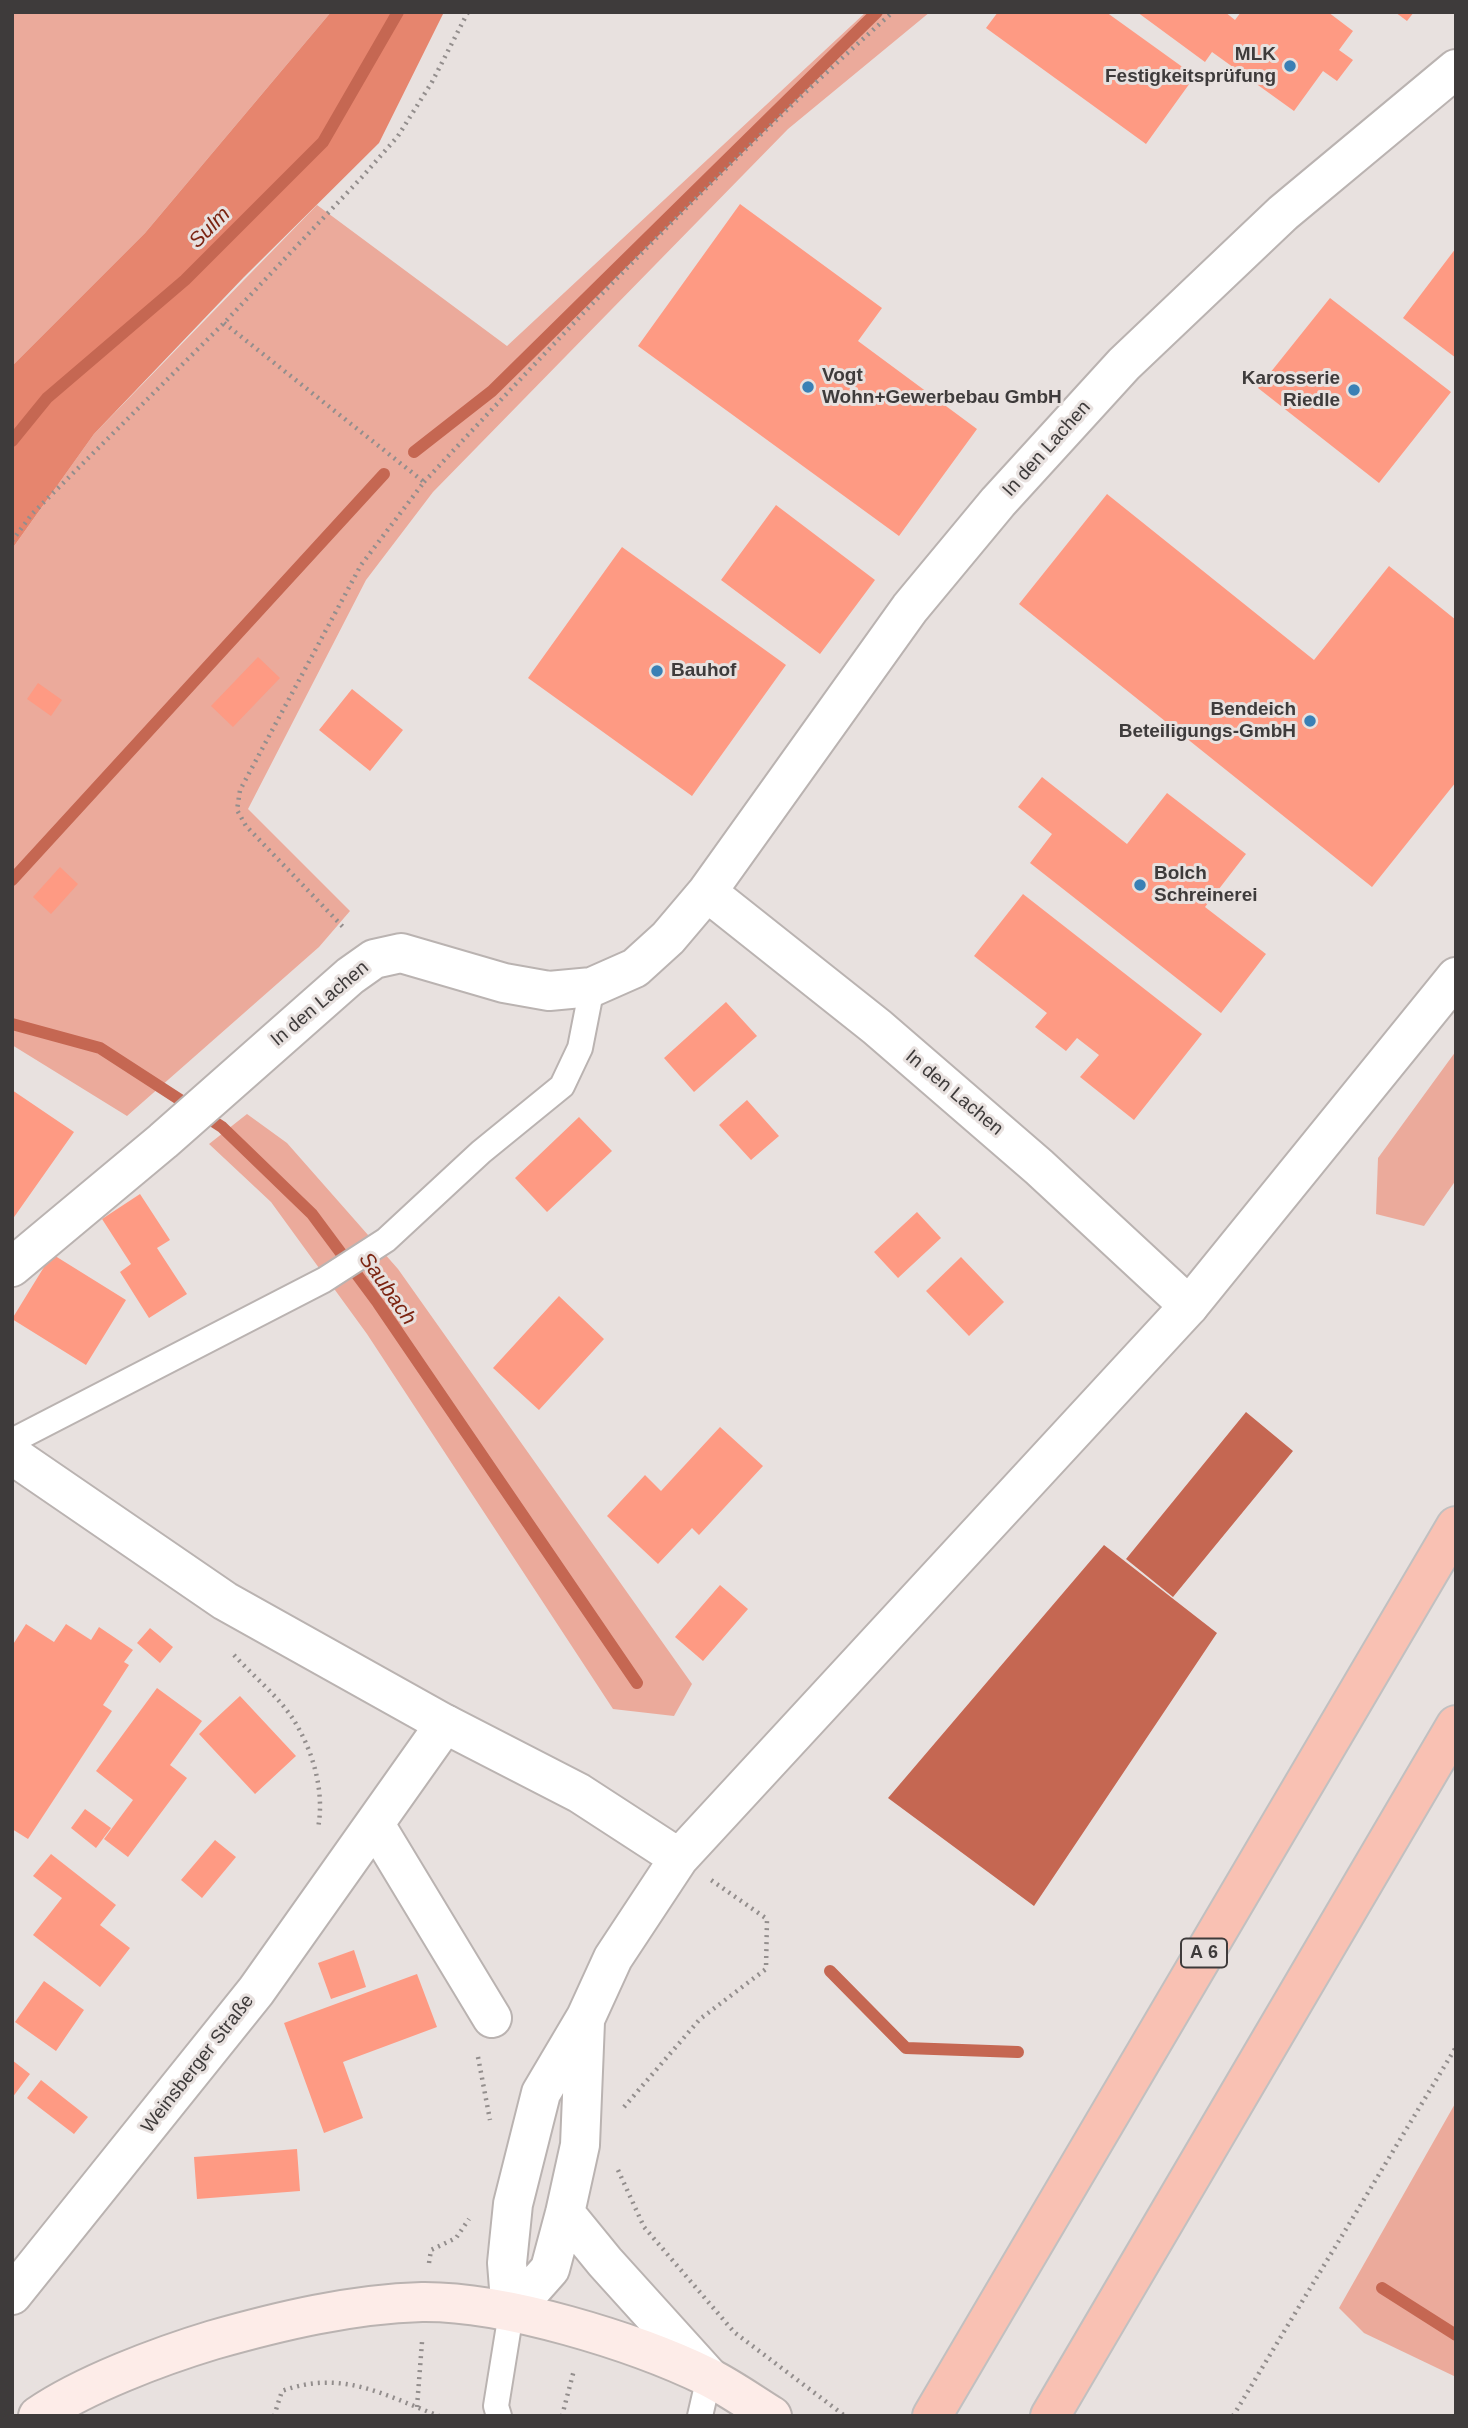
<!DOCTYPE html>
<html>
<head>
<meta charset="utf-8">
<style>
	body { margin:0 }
	#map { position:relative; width:1468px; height:2428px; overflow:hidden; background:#e8e1df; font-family:Helvetica,sans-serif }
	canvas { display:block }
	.frame { position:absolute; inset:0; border:14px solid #3e3b3b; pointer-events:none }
</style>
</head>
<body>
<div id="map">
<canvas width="1468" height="2428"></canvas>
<div class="frame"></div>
</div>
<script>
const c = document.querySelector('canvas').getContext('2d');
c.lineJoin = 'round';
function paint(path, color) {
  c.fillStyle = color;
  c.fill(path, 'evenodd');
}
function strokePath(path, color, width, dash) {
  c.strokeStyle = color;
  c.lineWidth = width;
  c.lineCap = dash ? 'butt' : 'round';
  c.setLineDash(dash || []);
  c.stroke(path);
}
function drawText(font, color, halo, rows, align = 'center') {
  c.font = font + ' Helvetica,sans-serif';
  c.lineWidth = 6;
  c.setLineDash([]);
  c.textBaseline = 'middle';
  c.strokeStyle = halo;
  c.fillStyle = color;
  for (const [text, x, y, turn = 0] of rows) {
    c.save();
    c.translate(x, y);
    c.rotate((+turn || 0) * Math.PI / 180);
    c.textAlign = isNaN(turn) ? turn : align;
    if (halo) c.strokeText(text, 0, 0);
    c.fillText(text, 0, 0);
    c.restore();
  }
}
paint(new Path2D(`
	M12,12H331L145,233L12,366Z
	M866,12H930L788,129L433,492L366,580L248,809L350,911L319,947L127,1116L12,1045V549L94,434L317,205L507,346Z
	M1456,1051V1180L1424,1226L1376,1214L1378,1158Z
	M247,1114L287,1143L398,1269L692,1684L674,1716L613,1709L367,1334L271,1202L209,1144Z
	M1456,2102V2377L1364,2333L1339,2308Z`), '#ebaa9b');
paint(new Path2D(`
	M331,12H444L379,143L244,277L94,434L12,549V366L145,233Z`), '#e6856e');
paint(new Path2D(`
	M1246,1412L1293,1451L1173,1597L1126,1559Z
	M1104,1545L1217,1633L1034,1906L888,1798Z`), '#c56752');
strokePath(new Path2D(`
	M12,441L47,398L185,280L323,142L398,12
	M414,452L492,391L877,12
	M12,880L384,474
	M12,1024L100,1048L222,1127L312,1214L378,1303L637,1683
	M830,1971L906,2048L1018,2052
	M1382,2288L1456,2335`), '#c56752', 12);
paint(new Path2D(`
	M998,12H1106L1195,76L1146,144L986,28Z
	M1137,12H1225L1235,20L1241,12H1328L1353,31L1339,50L1353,60L1337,81L1323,71L1294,111L1212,52L1205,62Z
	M1395,12H1414L1407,21Z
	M740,204L882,308L858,341L977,429L899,536L638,346Z
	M1456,248V358L1403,318Z
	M1330,298L1451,392L1379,483L1258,388Z
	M1107,494L1314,660L1389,566L1456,620V782L1372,887L1019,604Z
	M776,505L875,580L820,654L721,580Z
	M622,547L786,665L692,796L528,678Z
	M258,657L280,678L233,727L211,706Z
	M38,683L62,700L51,716L27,699Z
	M352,689L403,730L370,771L319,730Z
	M1042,777L1127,844L1167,793L1246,854L1205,907L1266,954L1221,1013L1030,863L1052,834L1018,807Z
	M60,867L78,884L51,914L33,897Z
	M1023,894L1202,1034L1134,1120L1080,1077L1099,1055L1077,1038L1066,1051L1035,1027L1047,1013L974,956Z
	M726,1002L757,1036L694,1092L664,1058Z
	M12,1090L74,1132L12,1220Z
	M747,1100L779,1136L751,1160L719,1125Z
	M579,1117L612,1151L547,1212L515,1178Z
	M140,1194L170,1240L157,1248L187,1294L149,1318L120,1272L131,1264L102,1219Z
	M917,1212L941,1238L898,1278L874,1252Z
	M52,1254L126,1300L86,1365L12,1319Z
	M961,1257L1004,1302L969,1336L926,1291Z
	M559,1296L604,1339L539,1410L493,1368Z
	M720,1427L763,1466L699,1535L692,1528L658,1564L607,1516L645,1475L661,1491Z
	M720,1585L748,1609L703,1661L675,1637Z
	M26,1624L54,1642L66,1624L91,1640L99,1627L133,1650L124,1662L129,1665L103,1705L112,1711L28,1839L12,1829V1646Z
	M150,1628L173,1647L160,1663L137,1643Z
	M157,1688L202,1721L170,1765L187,1778L128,1857L104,1839L133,1800L96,1771Z
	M240,1696L296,1756L255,1794L199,1734Z
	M85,1809L111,1828L96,1848L71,1828Z
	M215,1840L236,1857L202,1898L181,1880Z
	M51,1854L116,1905L100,1925L130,1948L100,1987L33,1935L62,1898L33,1876Z
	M354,1950L366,1987L331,1999L318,1963Z
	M417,1974L437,2027L343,2062L363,2118L324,2133L284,2023Z
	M44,1981L84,2010L56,2051L15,2022Z
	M12,2060L30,2074L12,2098Z
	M41,2080L88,2117L74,2134L27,2098Z
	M297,2149L300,2191L197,2199L194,2157Z`), '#fe9a83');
const service = new Path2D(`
	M12,1441L324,1280L386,1240L481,1152L562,1086L580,1048L592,987
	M499,2416L496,2406L511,2313
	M700,2416L709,2377`);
const minor = new Path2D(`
	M707,892L877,1027L1039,1167L1189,1306
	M12,1267L163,1141L350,976L374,959L401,953L504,983L549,991L592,987L635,968L668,938L707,892L910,608L998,502L1124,364L1283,213L1456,69
	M376,1826L492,2018
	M12,2295L256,1991L445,1724`);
const tertiary = new Path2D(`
	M12,1455L225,1601L445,1724L579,1793L679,1858
	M565,2213L605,2262L709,2377
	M511,2313L507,2263L513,2204L541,2093L586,2017L613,1958L679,1858L1189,1306L1456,977
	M511,2313L550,2269L565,2213L580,2145L585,2022`);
const secondary = new Path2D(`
	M38,2416C83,2385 160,2356 213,2340C280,2321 351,2304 422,2302C504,2301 634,2341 708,2377C730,2388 751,2403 772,2416`);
const motorway = new Path2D(`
	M932,2416L1456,1526
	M1050,2416L1456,1725`);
strokePath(service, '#bab3b1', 28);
strokePath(minor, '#bab3b1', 42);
strokePath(tertiary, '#bab3b1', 42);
strokePath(secondary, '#bab3b1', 42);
strokePath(motorway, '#c1c0c0', 42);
strokePath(new Path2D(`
	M224,323L424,482L361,565L240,790L237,810L246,826L345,929
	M424,482C575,320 728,159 893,12
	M12,541L32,514L224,323L363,176L398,136L432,82L468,12
	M234,1655C253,1676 278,1696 293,1719C313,1750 325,1792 318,1828
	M478,2057L490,2120
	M624,2107L700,2019L766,1969L767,1919L711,1880
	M618,2170L644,2227L734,2332L845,2416
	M429,2263L431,2250L456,2238L469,2219
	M417,2407L422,2342
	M274,2416L282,2391C342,2369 384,2395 439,2416
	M562,2416L574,2370
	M1233,2416L1456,2047`), '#938e8d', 4.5, [2, 5]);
strokePath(service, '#fff', 24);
strokePath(minor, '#fff', 38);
strokePath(tertiary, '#fff', 38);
strokePath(secondary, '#fdece8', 38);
strokePath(motorway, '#f9c1b3', 38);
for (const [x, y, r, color] of [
	[1290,66,7,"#3a80b5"],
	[808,387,7,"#3a80b5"],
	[1354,390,7,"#3a80b5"],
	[657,671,7,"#3a80b5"],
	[1310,721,7,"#3a80b5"],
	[1140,885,7,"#3a80b5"]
]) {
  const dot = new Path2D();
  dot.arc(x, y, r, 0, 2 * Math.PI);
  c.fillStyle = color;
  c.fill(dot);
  strokePath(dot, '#e8e1df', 2.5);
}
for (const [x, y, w] of [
	[1204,1953,46]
]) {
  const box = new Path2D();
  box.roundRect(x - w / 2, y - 14.5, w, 29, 5);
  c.fillStyle = '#e8e1df';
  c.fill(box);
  strokePath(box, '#3e3b3b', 2);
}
drawText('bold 18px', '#3e3b3b', null, [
	["A 6",1204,1953]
]);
drawText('bold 19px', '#3e3b3b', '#e8e1df', [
	["MLK",1276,55],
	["Festigkeitsprüfung",1276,77],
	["Vogt",822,376,"left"],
	["Wohn+Gewerbebau GmbH",822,398,"left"],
	["Karosserie",1340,379],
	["Riedle",1340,401],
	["Bauhof",671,671,"left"],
	["Bendeich",1296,710],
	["Beteiligungs-GmbH",1296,732],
	["Bolch",1154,874,"left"],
	["Schreinerei",1154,896,"left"]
], 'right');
drawText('19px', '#3e3b3b', '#e8e1df', [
	["In den Lachen",1047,449,-48],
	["In den Lachen",320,1004,-40],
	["In den Lachen",954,1093,40],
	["Weinsberger Straße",198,2064,-52]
]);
drawText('italic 21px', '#7b2411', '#e8e1df', [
	["Sulm",210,228,-45],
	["Saubach",387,1289,55]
]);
</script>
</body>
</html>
